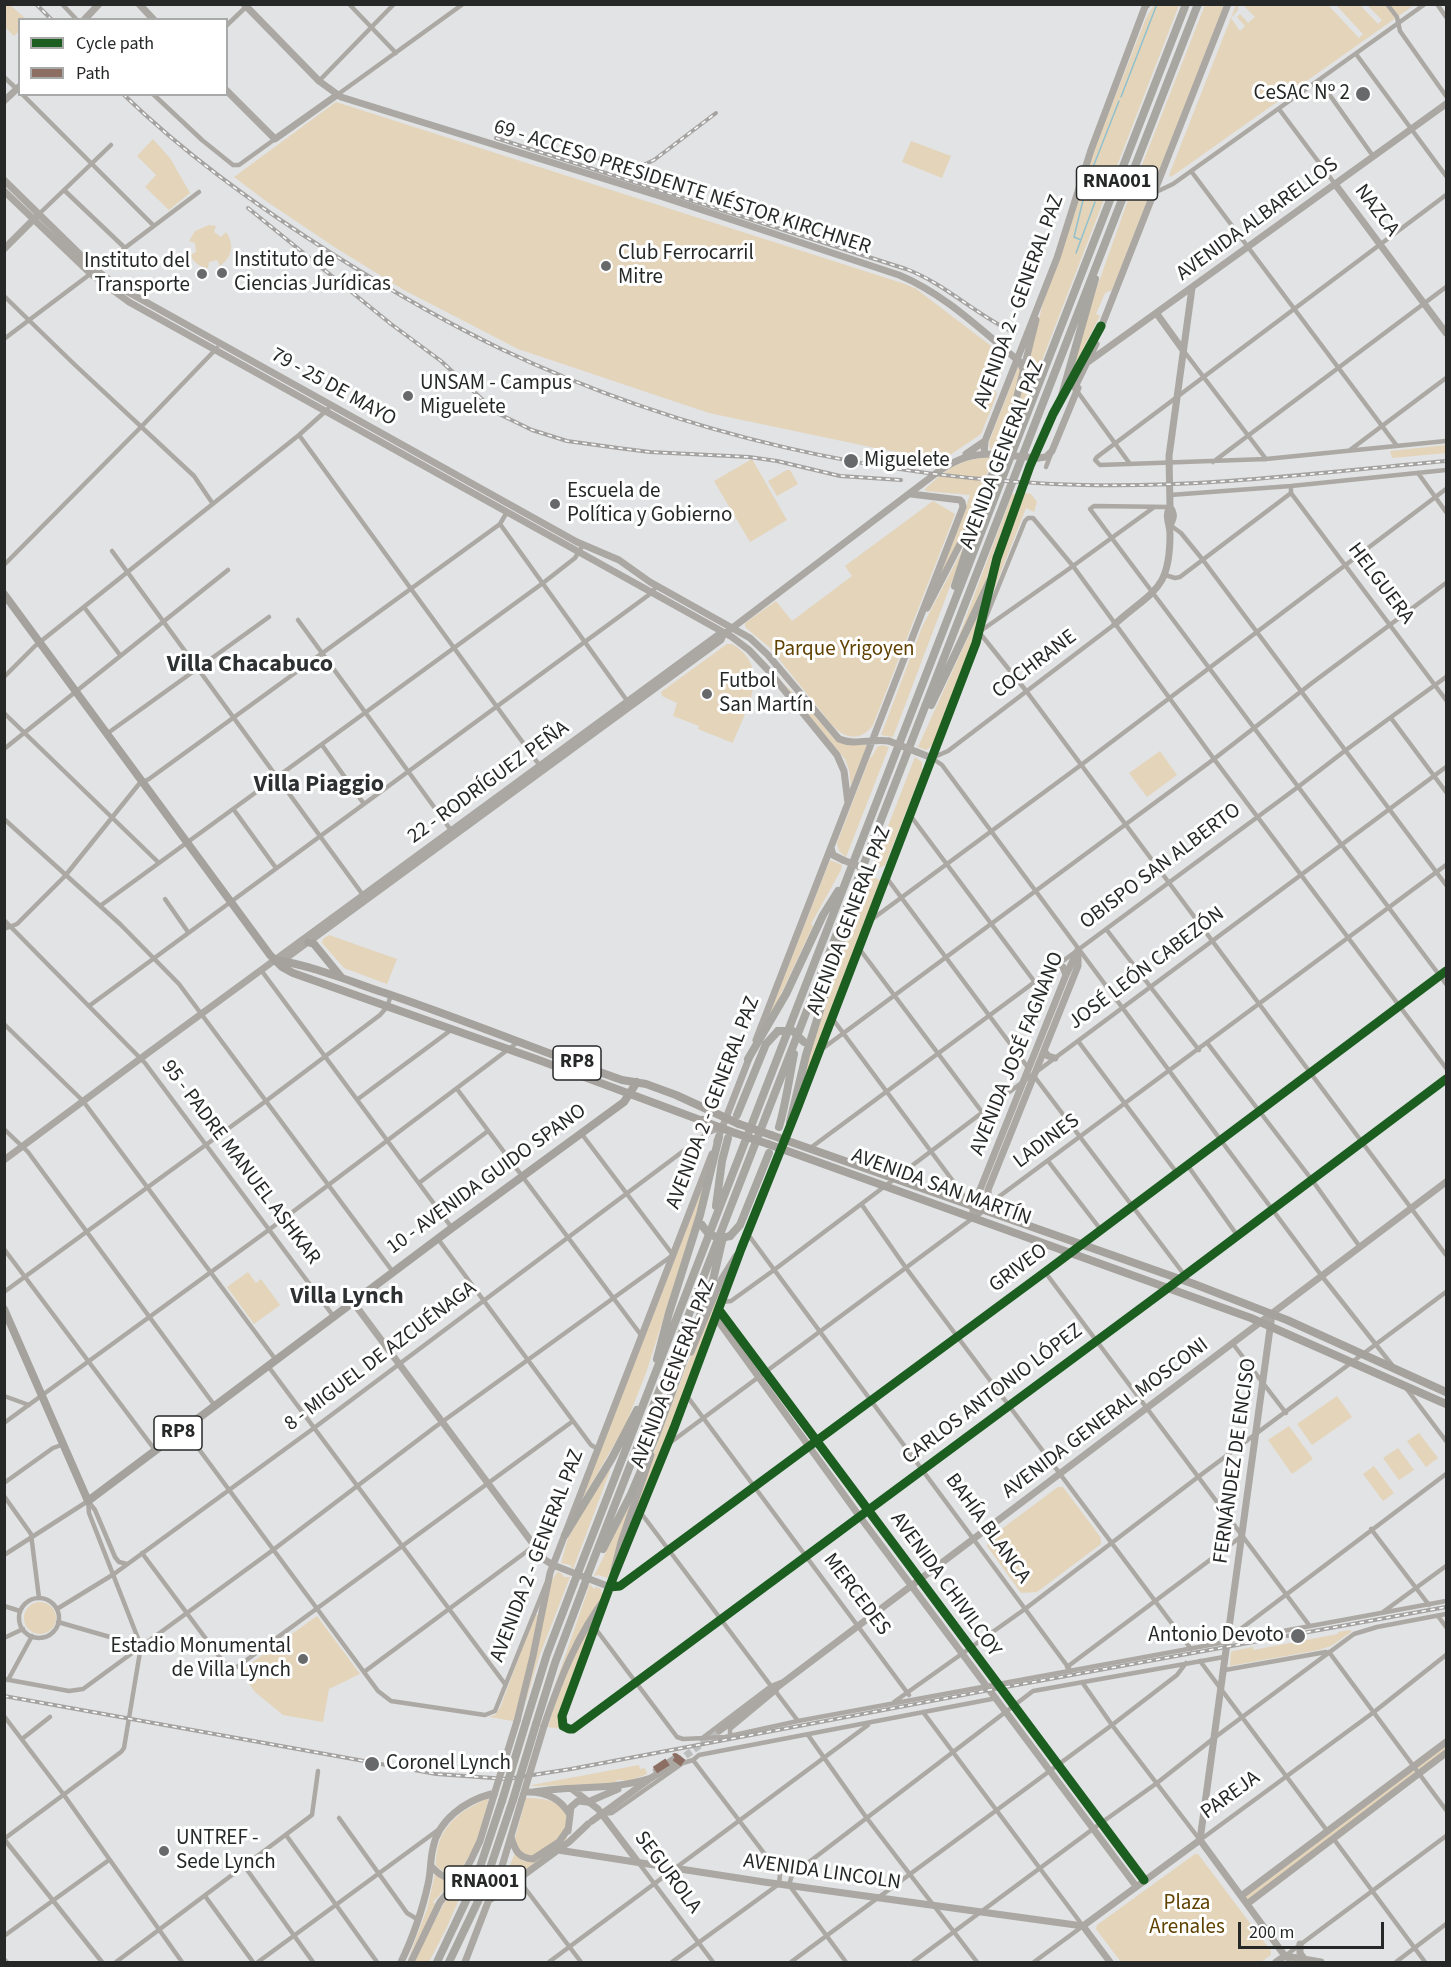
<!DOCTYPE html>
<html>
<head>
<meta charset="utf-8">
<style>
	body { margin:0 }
	#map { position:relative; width:1451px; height:1967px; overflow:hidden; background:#e1e3e4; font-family:"Source Sans 3",sans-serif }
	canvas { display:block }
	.frame { position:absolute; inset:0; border:6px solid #262828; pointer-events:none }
	.legend { position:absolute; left:18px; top:18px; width:210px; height:78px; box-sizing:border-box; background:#fff; border:2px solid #a8a9a9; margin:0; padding:8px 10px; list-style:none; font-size:18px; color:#262828 }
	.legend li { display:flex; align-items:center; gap:12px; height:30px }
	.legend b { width:30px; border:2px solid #a8a9a9 }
	.scale { position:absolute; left:1238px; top:1922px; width:146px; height:27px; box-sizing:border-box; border:3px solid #262828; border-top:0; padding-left:8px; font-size:18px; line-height:21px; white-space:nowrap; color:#262828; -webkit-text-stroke:4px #fff; paint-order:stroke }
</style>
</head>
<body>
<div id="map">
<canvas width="1451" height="1967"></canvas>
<div class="frame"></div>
<ul class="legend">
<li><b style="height:8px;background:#1b5e20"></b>Cycle path</li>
<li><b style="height:8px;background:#8d6e63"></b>Path</li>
</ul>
<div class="scale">200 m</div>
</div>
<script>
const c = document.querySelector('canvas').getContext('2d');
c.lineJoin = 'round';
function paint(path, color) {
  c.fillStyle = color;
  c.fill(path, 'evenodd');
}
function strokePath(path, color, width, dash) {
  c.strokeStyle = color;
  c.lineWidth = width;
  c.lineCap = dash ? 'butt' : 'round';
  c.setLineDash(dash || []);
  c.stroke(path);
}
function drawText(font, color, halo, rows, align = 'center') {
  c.font = font + ' "Source Sans 3",sans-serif';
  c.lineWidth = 6;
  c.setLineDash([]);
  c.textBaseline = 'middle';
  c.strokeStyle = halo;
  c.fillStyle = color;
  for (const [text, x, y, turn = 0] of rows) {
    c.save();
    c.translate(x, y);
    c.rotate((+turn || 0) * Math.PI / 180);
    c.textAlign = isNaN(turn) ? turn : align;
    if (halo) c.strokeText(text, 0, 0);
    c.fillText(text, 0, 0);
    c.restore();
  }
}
paint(new Path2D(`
	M4,5H10L26,19L20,20L19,31L14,36L5,27Z
	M1154,5H1179L1017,425L1013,424L1043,303L1075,212L1094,150L1146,18Z
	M1205,5H1224L1112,290L1105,293L1096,314L1100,316L1071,372L1096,290L1127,203Z
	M1236,5H1238V10L1231,18L1240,31L1245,26L1237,17L1240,14L1248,23L1255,17L1243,5H1328L1359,38L1363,34L1336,5H1360L1378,24L1382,20L1367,5H1414L1171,177L1169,175Z
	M336,102L902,283L915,288L1007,358L995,391L997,394L981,434L944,459L880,449L709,413L518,349L404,290L336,248L266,201L234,177Z
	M153,139L170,158L190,193L169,210L145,187L156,175L137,156Z
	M911,141L951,156L942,178L902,162Z
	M209,225L216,226L214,232L221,237L226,232C235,245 232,257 220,266L217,260L209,262L208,268C200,267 194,263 190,255L196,252L195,243L189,241L195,231Z
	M1019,364L1021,369L1008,421L997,450L990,449L989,442Z
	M1446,445V453L1392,458L1390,451Z
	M993,457L974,511L936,586L970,495L926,491L925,489C948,468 961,458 993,457Z
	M752,459L787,520L750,542L714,481Z
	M787,470H790L798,484L777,496L768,481Z
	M1025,493L1031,494L1037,502L1034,512L1026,508L986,610L1005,543Z
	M1012,494H1017L994,552L984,588L946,671Z
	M933,501L955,514L873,725C861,742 845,739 832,725L770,648L745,627V623L776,601L792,621L852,576L845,566Z
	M968,539L893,737L881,735L922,627Z
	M979,613L970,649L933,745L926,750L918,747Z
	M727,644H732C773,668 746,709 733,743L698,729L699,726L673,716L677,703L662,696L661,692Z
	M781,681L802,701L835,740L846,745H867L851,786L849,770L845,759Z
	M882,745L889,747L846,857L839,851L837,843L870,757H872L877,747Z
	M1160,751L1177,775L1147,797L1129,773Z
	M915,757L922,762V771L885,865L879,868L872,867Z
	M830,860L842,865L841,870L811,924L813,926L772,1013L767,1020Z
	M868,875L880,880V884L801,1089L804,1072Z
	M329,935L397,959L387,984L344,968L322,943L323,939Z
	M707,1176L708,1178L646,1373L625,1426L580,1503Z
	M248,1272L256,1283L261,1279L280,1305L254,1324L227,1287Z
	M727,1276L680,1405L624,1543L657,1443L686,1367Z
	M1337,1396L1352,1417L1312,1445L1297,1424Z
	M1289,1426L1313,1459L1292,1474L1268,1440Z
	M1419,1433L1438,1458L1426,1467L1407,1441Z
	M1398,1448L1414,1470L1399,1480L1383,1458Z
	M1374,1466L1394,1493L1383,1501L1363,1474Z
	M609,1469L610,1471L573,1569L570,1565L561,1563L568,1538Z
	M1058,1487H1063L1099,1535L1101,1538V1544L1037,1592L1021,1593L987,1546L988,1539Z
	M637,1490L610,1572L607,1578L599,1575L594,1576Z
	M557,1572L561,1573L564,1577H570L539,1657L525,1705L551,1582Z
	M590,1584L594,1589L596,1587L601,1589L602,1596L577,1638L553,1691Z
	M24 1618a16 16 0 1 1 32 0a16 16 0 1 1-32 0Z
	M535,1614L538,1615L528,1668L513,1721L489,1717L495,1715L500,1708Z
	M317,1616L360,1674L329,1689L323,1722L283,1715L255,1692L240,1671Z
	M594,1619L595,1620L558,1713V1721L563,1729L548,1727C559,1690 573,1651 594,1619Z
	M1351,1630V1632L1331,1646L1319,1650L1230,1666L1231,1652L1233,1651L1253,1647V1650L1338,1634V1632Z
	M1446,1742V1753L1247,1904L1241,1896Z
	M639,1765L640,1769L645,1768L647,1774L624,1783L623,1780H617L615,1784L532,1786V1785Z
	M489,1798L475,1847L459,1872L448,1875L436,1866C435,1829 458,1811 489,1798Z
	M526,1798C542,1798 566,1800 567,1821C567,1827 563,1834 559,1838C551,1845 541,1851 532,1857L519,1853L515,1838Z
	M567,1836V1841L500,1889L515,1853L523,1861L533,1862Z
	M1195,1854H1198L1271,1951V1955L1261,1962H1121L1096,1929L1097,1925Z
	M435,1874L443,1879L452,1882L433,1902L436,1904L407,1962L427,1909Z
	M466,1875L469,1876L447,1927L429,1962H413L447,1898Z`), '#e4d4ba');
strokePath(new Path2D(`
	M1121,97L1157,4
	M1081,240L1074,237L1088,180L1119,101
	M1076,253L1095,202
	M1011,436L1015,425`), '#90c1cd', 1.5);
strokePath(new Path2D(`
	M677,1762L719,1731`), '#bcbebe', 7, [7, 3.5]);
strokePath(new Path2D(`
	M62,4L77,20
	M349,4L396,53
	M1387,4L1397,17L1400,31L1446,96
	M1437,4L1446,17
	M226,26L248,5
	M1356,54L1446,176
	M4,77L20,92
	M1319,80L1373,156
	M319,81L394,4
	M22,94L154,226
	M153,94L202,140L233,165H239L275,139
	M337,95L463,4
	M1279,109L1335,184
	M1191,171L1397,446
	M64,190L125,248
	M1154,193L1173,184L1425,4
	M1446,195L1097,457L1095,460L1100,465L1266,459L1446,441
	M39,214L111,145
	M4,296L74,364L194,476L213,504
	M4,339L199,192
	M1183,350L1266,459
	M1077,391L1130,464
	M299,435L540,766
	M1350,450L1446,378
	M1213,462L1446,287
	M1046,467L1051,454
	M1418,473L1446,512
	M1291,486V493L1446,700
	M1170,495L1291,486L1446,470
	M1170,507L1094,506L1090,509L1446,984
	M500,524L628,702
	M1170,525L1181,533L1203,560L1446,885
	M112,551L363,895
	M4,565L141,427L217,348
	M1165,575L1175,578L1180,577L1291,493
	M84,607L120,655
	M298,620L453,833
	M982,627L1025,521L1028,518H1033L1073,566L1214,759L1446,1068
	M982,630L1066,571L1153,508
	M979,632L1027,692L1446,1255
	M4,677L35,646L299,435L328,409
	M4,713L159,863
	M1391,718L1446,792
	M108,733L269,617
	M322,745L364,804
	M4,749L228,570
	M932,758L942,765L1321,1275L1392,1365
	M932,758L948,751L1115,624
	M234,810L276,868
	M910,815L1034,981
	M4,819L120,924L179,984L393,1272
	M886,877L1029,1069
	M165,899L188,932
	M100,906L543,583L575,558L583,545
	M4,920L145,1063L334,1317
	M871,920L1081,765L1446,489
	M4,929L17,924L65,876L139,784L149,779L500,524L507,512
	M1106,929L1199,1050
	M858,947L982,1112
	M261,970L452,1228
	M89,1006L650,594L657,586
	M832,1018L970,1204
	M4,1024L83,1101L276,1360
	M1078,1041L1177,1173
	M1208,1044L1312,1180L1360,1247
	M822,1049L1214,759L1312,683L1446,583
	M1034,1076L1186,1277
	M457,1089L641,1335
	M358,1099L451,1030
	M4,1129L28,1152L215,1406
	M809,1149L1298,787L1346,750L1446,677
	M1048,1161L1101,1230
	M1188,1166L1237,1235
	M419,1183L488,1131
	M989,1204L1446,865
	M862,1205L906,1268L1191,1649
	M747,1233L1071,1671
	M438,1239L591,1445L598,1449
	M4,1249L155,1450
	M1045,1272L1309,1625
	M4,1292L266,1101L380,1015L387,1007L391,995
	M722,1302L731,1301L774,1270L1016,1087L1446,767
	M1233,1344L1286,1413
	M268,1366L505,1684
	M1406,1388L1446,1441
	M4,1396L29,1405
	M687,1396L909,1695
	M4,1423L270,1229L518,1042
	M184,1429L378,1691L391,1701L485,1715L495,1711L546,1584
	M667,1445L973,1218
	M4,1483L53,1448L64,1444
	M4,1496L31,1534L39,1598
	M88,1501L95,1510L115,1557L119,1562L127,1564
	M641,1513L771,1686
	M1371,1529L1429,1605
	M142,1553L224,1663L232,1667H237L573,1421
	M4,1555L88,1501
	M610,1587L620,1586L1045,1272L1446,971
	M19 1618a20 20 0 1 1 40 0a20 20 0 1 1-40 0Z
	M604,1604L562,1716L563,1726L569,1729H573L1168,1288L1446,1079
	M4,1606L20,1611
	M57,1609L114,1574L314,1428L706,1134L722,1128
	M1383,1612L1446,1566
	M1438,1616L1446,1627
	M58,1622L141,1646
	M595,1628L677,1737L683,1739L725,1737L798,1721L1226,1642
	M1230,1637L1446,1474
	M4,1638L23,1629
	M1229,1641L1446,1601
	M1329,1652L1446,1810
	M1200,1661L1328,1832
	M1067,1667L1242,1536
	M1225,1670L1326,1652
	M364,1672L534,1546
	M4,1679L69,1691L83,1689L273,1550L435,1427L673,1255L581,1133
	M8,1680L32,1636
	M1082,1682L1112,1725L1200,1840L1374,1712L1446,1655
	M776,1692L798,1721
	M894,1702L1025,1609L1198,1477L1446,1292
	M923,1712L1083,1926L1034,1962
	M4,1716L64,1795L182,1962
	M808,1735L866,1817L977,1962
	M730,1736V1729L777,1690
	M22,1739L50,1717
	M701,1739L771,1686L781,1682
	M655,1770L675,1757L681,1761
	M602,1814L612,1813L683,1763L693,1760L699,1755L997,1698
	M339,1818L407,1913L417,1919
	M286,1835L377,1962
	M1333,1838L1425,1962
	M4,1839L121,1752L124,1748L141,1646L89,1513L88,1501
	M4,1839L102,1962
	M638,1862L713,1962
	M245,1867L313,1962
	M518,1879L581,1962
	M205,1896L253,1962
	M4,1936L109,1860
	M4,1959L7,1962
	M116,1962L312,1815L318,1771
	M258,1962L438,1830
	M549,1962L868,1725
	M672,1962L779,1884L780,1874L693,1760
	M791,1962L1112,1725L1177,1675L1186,1663
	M846,1962L789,1885L792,1875L1033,1691L1224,1657
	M913,1962L1101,1823L1157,1783L1214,1738L1354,1634L1377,1627L1446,1614
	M1290,1962L1285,1956L1446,1836
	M1396,1962L1446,1924`), '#aca9a4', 4.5);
strokePath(new Path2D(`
	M139,4L154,20
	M244,4L319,81L341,97L663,197L899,275C945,294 982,331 1020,362L1024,371
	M84,20L99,4
	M226,90L275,139L337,95
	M4,101L20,86
	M4,180L96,270L119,287L577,542L619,560L650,582L750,638L768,655L839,739C855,746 872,738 889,741
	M1335,184L1446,333
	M4,191L91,274L129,302L732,637L749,650L767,669L837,755L844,771L848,803
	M4,249L37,216
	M1157,314L1183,350
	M1100,330L1228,4
	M1088,362L1446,104
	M1076,390L1075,387L1096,344
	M966,454L985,441
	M984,454L985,441L1057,258L1091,150L1146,4
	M1038,458L1046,457L1052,451L1078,388
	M989,482L1010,424L1036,320
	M1170,507C1175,514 1174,518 1170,525
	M927,608L974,517
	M1115,624C1153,590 1170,591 1170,534C1170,524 1164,516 1170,507L1169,456L1192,288
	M917,752L932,758
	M831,848L833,855L843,860
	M314,938L721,640L723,635
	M282,958L289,956L308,942
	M1057,965L1063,967L1066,975
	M756,1040L963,507L962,502L960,500L911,494
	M1044,1051L1048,1056L1055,1058
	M717,1141L750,1056
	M4,1160L148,1053L718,635H723L939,471C959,458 970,454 994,454
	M973,1218L989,1204L988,1190L1078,966V950
	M973,1218V1207L1066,975L1077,952
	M353,1302L545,1560L553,1565L610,1587
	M719,1310L1144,1880
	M716,1318L860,1517L1136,1886
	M691,1352L721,1280L736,1256
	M614,1570L621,1542L651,1455
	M517,1721L533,1656L550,1573L712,1154
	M544,1726C560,1679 577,1635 607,1596L674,1428L741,1249L797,1109L976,643L997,558L1030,466L1053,414L1101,326
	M719,1731L1446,1182
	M572,1789L598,1809L638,1862
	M528,1792C546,1792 561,1799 570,1815
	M534,1792C574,1785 612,1791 651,1778
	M588,1802L618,1789
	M592,1821L651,1778L677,1762
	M568,1831L571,1807L578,1801L587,1802
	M511,1837C515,1850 518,1858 533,1859L559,1842L568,1829
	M1200,1840L1272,1314
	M1200,1840L1285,1956
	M558,1850L764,1882L1083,1926
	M431,1866C440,1876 448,1881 461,1875
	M1241,1896L1446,1742
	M491,1899L569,1842L588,1824
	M1247,1904L1446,1753
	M1083,1926L1200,1840
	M1083,1926L1110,1962
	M1300,1944V1953L1305,1960
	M1285,1956L1321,1962
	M401,1962C412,1940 423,1908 428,1884C431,1872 430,1860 433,1848C438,1820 465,1801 491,1794
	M411,1962L440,1902L463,1874L471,1860L480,1841L494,1795
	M465,1962L503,1863L522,1799
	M1276,1962L1285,1956`), '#aba8a3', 7);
strokePath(new Path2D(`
	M4,594L270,955L282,967L293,973L536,1059L735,1133
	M308,942L314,944L341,977
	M276,960C313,966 349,981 385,993C465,1020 543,1052 622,1080L646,1084L676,1095L739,1124
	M702,1120L706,1127V1134
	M771,1135L1194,1284L1287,1320L1446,1392
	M768,1144L1251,1318L1446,1404
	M4,1309L88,1501L452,1228L624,1102L637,1082`), '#a5a29d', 8);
strokePath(new Path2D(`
	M1146,5L1147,4
	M1061,399L1095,279
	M955,586L990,478
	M931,705L990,581
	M748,1059L786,994L823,915L838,891
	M737,1115L766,1044L778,1031
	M790,1122L806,1055L856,895
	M779,1127C786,1103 789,1079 794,1054
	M716,1206L722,1161L728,1138
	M730,1236L740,1225L769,1153
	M657,1359L669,1313L700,1215L719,1137
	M565,1535L612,1458L637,1410
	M603,1549L631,1494L657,1433L713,1280L723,1237
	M579,1570L1186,4
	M588,1574L1198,4
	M526,1722L547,1654L574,1583
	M536,1724L555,1663L584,1586
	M437,1962L475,1882L502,1801
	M449,1962L481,1895L513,1800`), '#a8a6a0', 8);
const rail = new Path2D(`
	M36,4L52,20
	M123,94C188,157 262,210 339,258C392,291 445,322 501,349C683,435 882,480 1083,485C1204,488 1326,472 1446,461
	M496,138L906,269C946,284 977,316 1015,333
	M549,148L639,167L667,190
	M635,169L654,160L716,113
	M248,208L391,324L441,361L497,413L532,430L567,441L618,448L650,452L749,457L777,461L840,476L901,480
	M4,1696L436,1774L507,1779L571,1769L1000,1688L1446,1607`);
strokePath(rail, '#a5a3a1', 4);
strokePath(rail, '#fff', 1.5, [4.5]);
strokePath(new Path2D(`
	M994,454L1038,458
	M889,741L917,752
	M843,860L871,871
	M494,1795L517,1721
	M522,1799L544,1726`), '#aba8a3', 7);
strokePath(new Path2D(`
	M739,1124L771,1135
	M735,1133L768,1144`), '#a5a29d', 8);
strokePath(new Path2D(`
	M778,1031H793L804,1042
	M702,1225C708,1236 718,1240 730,1236
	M574,1583L579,1570
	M584,1586L588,1574
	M513,1800L536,1724
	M502,1801L526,1722`), '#a8a6a0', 8);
strokePath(new Path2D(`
	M655,1770L675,1757L683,1763`), '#8d6e63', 8, [15, 8]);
strokePath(new Path2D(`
	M1101,326L1053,414L1030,466L997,558L976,643L797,1109L741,1249L674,1428L614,1575L562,1716L563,1726L569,1729H573L1168,1288L1446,1079
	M719,1310L1144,1880
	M610,1587L620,1586L1045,1272L1446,971`), '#1b5e20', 9);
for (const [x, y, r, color] of [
	[1363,94,8,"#67696a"],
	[606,266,6,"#67696a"],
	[222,273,6,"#67696a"],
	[202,274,6,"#67696a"],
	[408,396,6,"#67696a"],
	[851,461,8,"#67696a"],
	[555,504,6,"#67696a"],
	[707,694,6,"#67696a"],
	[1298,1636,8,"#67696a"],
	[303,1659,6,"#67696a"],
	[372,1764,8,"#67696a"],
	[164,1851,6,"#67696a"]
]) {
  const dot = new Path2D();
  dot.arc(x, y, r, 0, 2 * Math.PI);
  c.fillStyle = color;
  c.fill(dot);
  strokePath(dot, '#fff', 2);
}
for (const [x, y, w] of [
	[1117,183,81],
	[577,1063,48],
	[178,1433,48],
	[485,1883,81]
]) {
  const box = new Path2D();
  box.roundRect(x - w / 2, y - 17, w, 34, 4.5);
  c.fillStyle = '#fff';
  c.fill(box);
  strokePath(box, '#262828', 1.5);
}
drawText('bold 20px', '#262828', null, [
	["RNA001",1117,183],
	["RP8",577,1063],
	["RP8",178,1433],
	["RNA001",485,1883]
]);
drawText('21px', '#262828', '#fff', [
	["CeSAC Nº 2",1350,94,"right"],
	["Club Ferrocarril",618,254],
	["Mitre",618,278],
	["Instituto de",234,261],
	["Ciencias Jurídicas",234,285],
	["Instituto del",190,262,"right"],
	["Transporte",190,286,"right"],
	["UNSAM - Campus",420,384],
	["Miguelete",420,408],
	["Miguelete",864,461],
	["Escuela de",567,492],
	["Política y Gobierno",567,516],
	["Futbol",719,682],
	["San Martín",719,706],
	["Antonio Devoto",1284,1636,"right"],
	["Estadio Monumental",291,1647,"right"],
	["de Villa Lynch",291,1671,"right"],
	["Coronel Lynch",386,1764],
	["UNTREF -",176,1839],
	["Sede Lynch",176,1863]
], 'left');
drawText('21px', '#262828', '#fff', [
	["69 - ACCESO PRESIDENTE NÉSTOR KIRCHNER",682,188,18],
	["NAZCA",1376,211,53],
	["AVENIDA ALBARELLOS",1258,220,-36],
	["AVENIDA 2 - GENERAL PAZ",1020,302,-70],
	["79 - 25 DE MAYO",333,388,29],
	["AVENIDA GENERAL PAZ",1003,455,-69],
	["HELGUERA",1380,584,53],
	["COCHRANE",1035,665,-37],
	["22 - RODRÍGUEZ PEÑA",489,783,-36],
	["OBISPO SAN ALBERTO",1161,867,-37],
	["AVENIDA GENERAL PAZ",850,921,-69],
	["JOSÉ LEÓN CABEZÓN",1147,969,-37],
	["AVENIDA JOSÉ FAGNANO",1018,1054,-68],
	["AVENIDA 2 - GENERAL PAZ",714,1103,-69],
	["LADINES",1047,1142,-37],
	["95 - PADRE MANUEL ASHKAR",240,1163,53],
	["10 - AVENIDA GUIDO SPANO",487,1180,-36],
	["AVENIDA SAN MARTÍN",941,1188,20],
	["GRIVEO",1019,1269,-37],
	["8 - MIGUEL DE AZCUÉNAGA",381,1357,-37],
	["AVENIDA GENERAL PAZ",674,1374,-69],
	["CARLOS ANTONIO LÓPEZ",993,1395,-37],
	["AVENIDA GENERAL MOSCONI",1106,1419,-37],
	["FERNÁNDEZ DE ENCISO",1236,1461,-82],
	["BAHÍA BLANCA",987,1529,54],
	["AVENIDA 2 - GENERAL PAZ",538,1556,-69],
	["AVENIDA CHIVILCOY",945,1585,54],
	["MERCEDES",856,1595,53],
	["PAREJA",1231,1796,-36],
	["SEGUROLA",667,1873,53],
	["AVENIDA LINCOLN",822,1873,8]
]);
drawText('21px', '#604200', '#fff', [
	["Parque Yrigoyen",844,650],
	["Plaza",1187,1904],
	["Arenales",1187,1928]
]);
drawText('bold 24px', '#2e3132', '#fff', [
	["Villa Chacabuco",250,666],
	["Villa Piaggio",319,786],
	["Villa Lynch",347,1298]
]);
</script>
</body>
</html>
